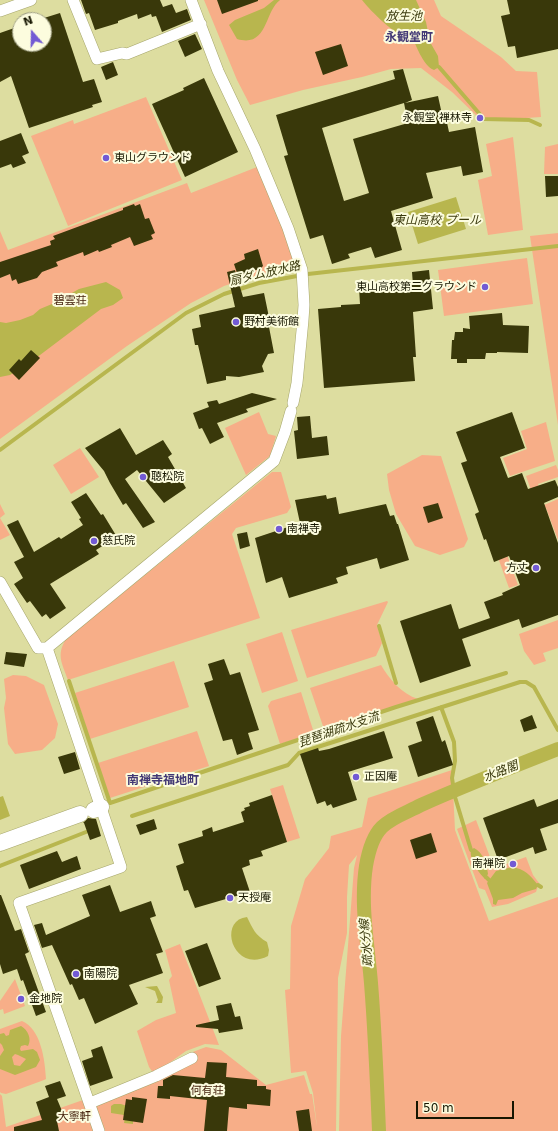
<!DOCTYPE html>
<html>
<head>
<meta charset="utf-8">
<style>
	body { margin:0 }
	#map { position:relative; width:558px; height:1131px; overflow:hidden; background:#dddda0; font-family:"DejaVu Sans",sans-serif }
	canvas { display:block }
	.north { position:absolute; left:12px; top:12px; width:40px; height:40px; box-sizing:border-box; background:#fcfcde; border:1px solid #a0a086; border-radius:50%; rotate:340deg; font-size:11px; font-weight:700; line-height:16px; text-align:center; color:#161601 }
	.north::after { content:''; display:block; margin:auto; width:14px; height:18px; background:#725ad4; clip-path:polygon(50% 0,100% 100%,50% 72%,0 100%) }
	.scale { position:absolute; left:416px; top:1101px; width:98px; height:18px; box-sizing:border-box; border:2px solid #161601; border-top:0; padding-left:5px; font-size:12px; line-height:14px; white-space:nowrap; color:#161601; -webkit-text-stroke:3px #fcfcde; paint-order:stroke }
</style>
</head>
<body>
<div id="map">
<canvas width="558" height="1131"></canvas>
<div class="north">N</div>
<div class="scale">50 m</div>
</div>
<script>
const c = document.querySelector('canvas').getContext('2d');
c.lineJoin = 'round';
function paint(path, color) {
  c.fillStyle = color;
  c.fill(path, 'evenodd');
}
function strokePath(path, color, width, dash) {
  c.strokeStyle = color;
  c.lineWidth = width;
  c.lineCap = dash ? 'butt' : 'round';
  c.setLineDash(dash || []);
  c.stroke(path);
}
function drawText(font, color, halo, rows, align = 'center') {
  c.font = font + ' "DejaVu Sans","Noto Sans JP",sans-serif';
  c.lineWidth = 4;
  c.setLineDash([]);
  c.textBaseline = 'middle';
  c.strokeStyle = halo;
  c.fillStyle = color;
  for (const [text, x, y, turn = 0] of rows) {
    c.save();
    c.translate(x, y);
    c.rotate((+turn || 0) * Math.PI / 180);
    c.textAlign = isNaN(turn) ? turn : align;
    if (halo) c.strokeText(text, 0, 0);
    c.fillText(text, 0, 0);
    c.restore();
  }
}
paint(new Path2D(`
	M204,0H434L441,16L501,57L516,71L537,72L541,117L482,121L452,92L421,68L391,69L362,77L303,90L250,105L237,80Z
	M146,97L182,180L68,226L31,136L73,120L74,124Z
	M513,137L523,230L488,235L478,180L492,176L486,144Z
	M558,144V174H544L545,147Z
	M257,167L283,228L296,268L258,275L224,286L191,303L127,346L0,439V231L8,250L187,183L191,193Z
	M558,233V425L530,236Z
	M527,258L533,304L444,316L438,270Z
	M259,412L268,434L276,436L270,456L246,475L225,428Z
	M546,422L555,461L510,476L503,458L527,449L521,431Z
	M80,448L99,477L71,494L53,465Z
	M422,455L441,456L468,539L464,547L440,555L415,546L396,514L389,490L387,474Z
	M556,465L558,470V477L538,484L544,505L558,499V540L546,508L538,510L526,476Z
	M272,472H281L291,507L287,513L236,528L232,534L260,618L68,680C62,663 56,655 66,639Z
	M0,504L5,514L0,518L10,535L0,540Z
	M502,541L518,585L509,588L493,544Z
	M387,601L388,602L377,625L382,643L376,656L307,678L291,630Z
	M558,620V648L543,653L546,661L534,665L524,651L519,634Z
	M282,632L298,681L262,693L246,644Z
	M174,661L189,707L90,739L75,693Z
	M381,665C389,679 402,694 418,699L324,729L310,688Z
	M13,675L26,676L44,685L58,724L55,738L42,750L15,754L8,744L4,708L6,698L4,679Z
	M301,692L314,733L280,744L268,706L271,701Z
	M197,731L209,766L110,798L98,763Z
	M452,770L455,830L489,921L558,897V1131H339L341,1036L354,868L357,855L349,865L347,897V933L338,978L336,1131H105L95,1104L190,1053L206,1047L221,1050L266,1085L304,1075L310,1094H312L317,1127L313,1093L306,1071L291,1073L285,990L290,989L291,926L305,879L329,848L331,836L362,827L368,798Z
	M283,785L300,838L287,842L270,789Z
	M476,820L493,865L495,868L526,857L533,875L539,883L536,892L508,904L492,907L485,890L479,888L457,829Z
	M180,944L219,1045L205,1044L186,1051L154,1074L149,1067L137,1031L156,1020L176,1013L169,980L172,976L165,950Z
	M15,979L25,1006L4,1014L3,1009L0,1010V1001Z
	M22,1021C41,1029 45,1060 46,1079L44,1080L6,1094L1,1093L0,1092V1029Z
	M0,1094L2,1096L6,1127L83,1100L94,1131H0Z`), '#f7ae88');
paint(new Path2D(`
	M274,0H280C264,12 268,48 237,39L229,25L235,20L264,8Z
	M362,0H416L426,22L430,42L438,56L439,67L434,70C423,66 415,43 411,34C407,34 402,34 398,33C388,28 369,9 362,0Z
	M456,197L466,229L418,244L408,212Z
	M106,282L120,290L123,298L113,305L101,309L40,355L10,375L0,377V322L6,323L20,320L33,315L40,309L52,304L79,289Z
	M3,796L10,816L0,820V797Z
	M474,848C483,852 487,865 488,874L485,879C478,872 469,859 471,850Z
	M512,867C525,869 530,875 538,885L536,889L522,893L513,898L498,900L496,905L493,904V899L487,883L496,871Z
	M247,917C253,929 255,935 267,942L269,950L268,956C233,974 217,920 247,917Z
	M157,986L163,997L162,1003H156L158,1000L155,991L145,987Z
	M21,1026C28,1030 32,1039 28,1046L25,1045L21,1046L20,1049L21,1051L33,1049L37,1052L40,1060L36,1067L15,1075L0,1069V1056L4,1050L2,1045L0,1043V1034L4,1033L6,1036L9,1035L10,1030ZM15,1054L18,1055L26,1059L20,1066L14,1065L12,1057Z
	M114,1104H121L133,1108V1124L124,1123L125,1118L124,1115L111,1113V1106Z`), '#b8b64e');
strokePath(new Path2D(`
	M439,67L484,119L529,120L540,125
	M0,450L186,313L224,294L259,283L308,274L558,246
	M379,626L396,683
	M69,681L110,803L396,707L506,673
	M441,707L454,742L455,761L452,778L455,797L471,850
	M132,816L288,765L299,753L520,682H526L534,687L558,730
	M0,866L86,832
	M486,877L489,880
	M538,885L541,887`), '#b8b64e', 4);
strokePath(new Path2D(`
	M379,1131C377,1082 375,1033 371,983C368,945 360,905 366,866C368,854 373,836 382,827C392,817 408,812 421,805C466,785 512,767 558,749`), '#b8b64e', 14);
paint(new Path2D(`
	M81,0H160L163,7L172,4L176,13L187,9L191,20L162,32L156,16L152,17L151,14L138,19L137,14L118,21V23L95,30L89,13L86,14Z
	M217,0H258V1L222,14Z
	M507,0H558V49L517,58L515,46L508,47L501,16L510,14Z
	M60,13L83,82L94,79L102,102L92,105L93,107L29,128L11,76L0,82V33L20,26V44H44V18Z
	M195,34L202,49L185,57L178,41Z
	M341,44L348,66L323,75L315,52Z
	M113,62L118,75L106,80L101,67Z
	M403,69L412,100L405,103L438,96L443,119L446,118L449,132L475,127L483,172L463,176L461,166L426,173L433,198L391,211L402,250L375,258L371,247L348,254L350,258L332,264L323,235L310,239L284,156L288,155L276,115L395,79L393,71ZM404,103L408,123L353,139L369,193L344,201L322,128Z
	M204,78L238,152L185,177L152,104L184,90L183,88Z
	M21,133L29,153L22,156L26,163L13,168L11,164L0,168V141Z
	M545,176H558V196L546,197Z
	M134,204L135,206L140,204L145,219L149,218L155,233L151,235L153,239L134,246L130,237L111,245L112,247L99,252L98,250L84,256L83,252L56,262L58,266L42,272L37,278L18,284L16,279L12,281L10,274L0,278V262L51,245L50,241L55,239L53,236L123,210V208Z
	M258,249L263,266L262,267V268L238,276L234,264L245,259L244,254Z
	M235,270L243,297L264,293L271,327H269L274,353L268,354L262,366L264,372L239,377L226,376V380L207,384L198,345H195L192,329L201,327L199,315L235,307L227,272Z
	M429,270L433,309L413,312L416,357H413L415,381L324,388L318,309L341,307V305L360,304L359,288L413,285L412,272Z
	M502,313L503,325L529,326L528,353L497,352V353H486L485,359H467V363H457V359H451L452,340H454L455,332H463V328L470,329L469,316Z
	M31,350L40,358L19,380L9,370L19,359L21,361Z
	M252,393L277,399L246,409L248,412L217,423L224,437L210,444L202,428L199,429L193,413L209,407L207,402L217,400L219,404Z
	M512,412L525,448L500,457L508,478L522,473L528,489L555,480L558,487V497L544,503L558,543V615L522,628L519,619L462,639L471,666L420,683L400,621L451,604L459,629L490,618L484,602L503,595L502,593L520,585L509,556L494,562L486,539L484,540L475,514L479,512L461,463L467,461L456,432Z
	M310,416L312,438L327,436L329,455L297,459L294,431L298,430L297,417Z
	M120,428L136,455L163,440L172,454L168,457L186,488L164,503L137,470L125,479L155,522L143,528L126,503L123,505L110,483L104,471L85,448Z
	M86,493L101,515L103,514L117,537L96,550L99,554L50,584L66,608L50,619L46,614L42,617L30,601L27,603L14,584L23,578L14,562L24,557L7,525L18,520L34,552L59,537L61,539L83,525L79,519L81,518L71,502Z
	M326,495L327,499L336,497L339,514L386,504L390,516L394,515L397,524H398L409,560L380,569L377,558L346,567L348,574L336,578L338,583L289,598L282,577L266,583L255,538L300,523L295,500Z
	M438,503L443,518L428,523L423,507Z
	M247,532L250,546L240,549L237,534Z
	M6,652L27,654L24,667L4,664Z
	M224,659L230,675L240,672L259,730L248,733L253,749L237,755L232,739L223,741L204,683L213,680L208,664Z
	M532,715L537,728L524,732L520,720Z
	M433,716L442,742L445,740L453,765L418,777L408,746L422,741L416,722Z
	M384,731L393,758L348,772L357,800L333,808L331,804L327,806L325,801L317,804L300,754L318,748L319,751L329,749Z
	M75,752L80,769L64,774L58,757Z
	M272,795L287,842L261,851L263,856L249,860L250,865L242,868L250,892L195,908L188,890L184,891L176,866L184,863L178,844L203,836L202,831L212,827L213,832L244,822L241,812L245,810L244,808L250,806L249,803Z
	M534,799L537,807L558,799V823L540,829L547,850L535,854L533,847L498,860L483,818Z
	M88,818L96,819L101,836L90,840L84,823H83Z
	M154,819L157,829L140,835L136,825Z
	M431,833L437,852L416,859L410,840Z
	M57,851L62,862L77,856L81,869L29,889L20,865Z
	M110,885L120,912L151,901L156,916L150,918L163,952L156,954L163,973L129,985L138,1004L95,1024L84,998L79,1000L72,984L70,985L52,945L42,948L34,925L42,923L46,935L90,916L82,895Z
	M0,895H1L15,931L21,929L29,952L25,954L46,1012L36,1016L23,980L21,981L17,969L3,974L0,964Z
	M207,943L221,979L199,987L185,951Z
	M231,1003L235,1017L240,1016L243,1029L219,1033L218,1029L196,1027V1025L219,1020L216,1006Z
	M102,1046L113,1078L90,1086L82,1061L93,1057L91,1050Z
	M207,1062L227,1063L226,1077L257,1080V1086H266V1089L271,1090L270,1106L247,1104V1109L229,1107L227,1131H204L207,1100L170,1096V1099L157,1098L158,1086H163V1080L173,1075L205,1078Z
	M60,1081L66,1096L57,1099L65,1118L57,1121L59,1131H14V1127L42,1120L36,1102L49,1097L45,1086Z
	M132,1097L147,1099L143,1123L123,1120L126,1099L132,1100Z
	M309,1109L312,1131H299L296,1111Z`), '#39380a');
const street = new Path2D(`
	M73,0L97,59L122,53L127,54L201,24
	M191,0L218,71L255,149L288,228L302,270L304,305L303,320L297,383L293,403
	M0,11L31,0
	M0,582L38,648H47
	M90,1103L156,1076L192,1058
	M99,1131L19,903L121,867L47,648L274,461L285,432L291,411`);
const secondary = new Path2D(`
	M94,810L101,807
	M0,843L80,814`);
strokePath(street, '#a6a66b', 12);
strokePath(secondary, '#a6a66b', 17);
strokePath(street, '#fff', 11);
strokePath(secondary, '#fff', 16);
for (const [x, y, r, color] of [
	[480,118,4,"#725ad4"],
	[106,158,4,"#725ad4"],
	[485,287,4,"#725ad4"],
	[236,322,4,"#725ad4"],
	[143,477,4,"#725ad4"],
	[279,529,4,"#725ad4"],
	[94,541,4,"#725ad4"],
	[536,568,4,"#725ad4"],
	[356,777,4,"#725ad4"],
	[513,864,4,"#725ad4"],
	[230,898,4,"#725ad4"],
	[76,974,4,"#725ad4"],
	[21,999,4,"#725ad4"]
]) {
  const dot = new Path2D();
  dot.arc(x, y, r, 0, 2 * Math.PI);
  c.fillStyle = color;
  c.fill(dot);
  strokePath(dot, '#fcfcde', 1.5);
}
drawText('11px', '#161601', '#fcfcde', [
	["永観堂 禅林寺",472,118,"right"],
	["東山グラウンド",114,158],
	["東山高校第二グラウンド",477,287,"right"],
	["野村美術館",244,322],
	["聴松院",151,477],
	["南禅寺",287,529],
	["慈氏院",102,541],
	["方丈",528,568,"right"],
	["正因庵",364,777],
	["南禅院",505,864,"right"],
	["天授庵",238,898],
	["南陽院",84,974],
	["金地院",29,999]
], 'left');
drawText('11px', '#43200c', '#fcfcde', [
	["碧雲荘",70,301],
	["何有荘",207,1091],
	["大寧軒",74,1117]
]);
drawText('italic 12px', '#3b3a0e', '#fcfcde', [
	["放生池",404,17],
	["東山高校 プール",437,221],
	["扇ダム放水路",265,274,-13],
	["琵琶湖疏水支流",339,730,-19],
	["水路閣",501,772,-22],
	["疏水分線",367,943,-95]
]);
drawText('bold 12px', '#423875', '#fcfcde', [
	["永観堂町",409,38],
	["南禅寺福地町",163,781]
]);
</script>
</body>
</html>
